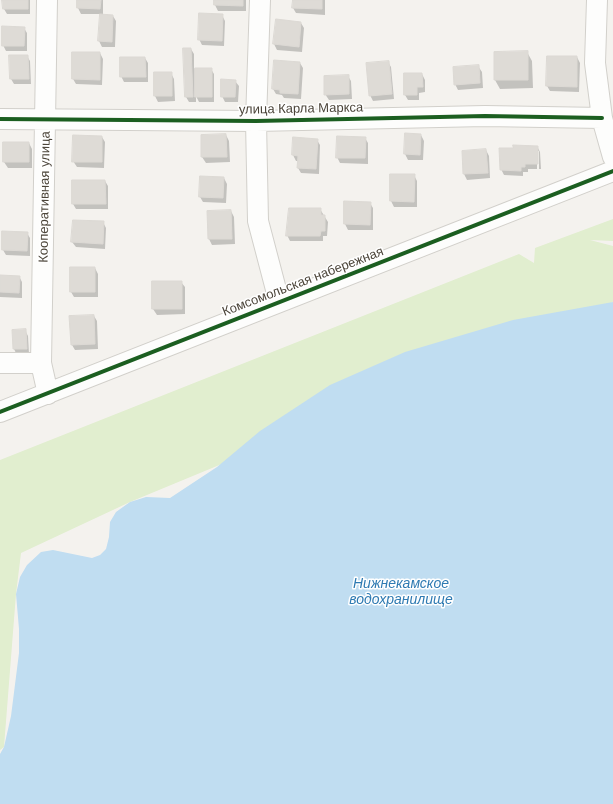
<!DOCTYPE html>
<html>
<head>
<meta charset="utf-8">
<style>
	body { margin:0 }
	canvas { display:block; background:#f4f2ee }
</style>
</head>
<body>
<canvas width="613" height="804"></canvas>
<script>
const c = document.querySelector('canvas').getContext('2d');
c.lineJoin = 'round';
function paint(path, color) {
  c.fillStyle = color;
  c.fill(path, 'evenodd');
}
function strokePath(path, color, width, dash) {
  c.strokeStyle = color;
  c.lineWidth = width;
  c.lineCap = dash ? 'butt' : 'round';
  c.setLineDash(dash || []);
  c.stroke(path);
}
function drawText(font, color, halo, rows, align = 'center') {
  c.font = font + ' Helvetica,sans-serif';
  c.lineWidth = 3;
  c.setLineDash([]);
  c.textBaseline = 'middle';
  c.strokeStyle = halo;
  c.fillStyle = color;
  for (const [text, x, y, turn = 0] of rows) {
    c.save();
    c.translate(x, y);
    c.rotate((+turn || 0) * Math.PI / 180);
    c.textAlign = isNaN(turn) ? turn : align;
    if (halo) c.strokeText(text, 0, 0);
    c.fillText(text, 0, 0);
    c.restore();
  }
}
paint(new Path2D(`
	M613,219V241L590,240L613,246V302L130,502L21,553L16,594L4,747L0,750V460L519,254L534,263L535,248Z`), '#e1eecf');
paint(new Path2D(`
	M613,302V804H0V754L4,747L11,716L19,653V629L16,594L20,577L27,565L41,552L53,550L92,558L100,555L106,549L109,537L110,522L116,512L130,502L146,497L170,498L217,467L260,431L330,385L405,352L513,320Z`), '#c0ddf1');
paint(new Path2D(`
	M3,0H30V14H7L4,9Z
	M78,0H103V15L113,16L116,21L115,47H102L99,41L101,14H81L78,8Z
	M215,0H246V11H218L215,5Z
	M294,0H325V15L296,13L293,8Z
	M222,15L225,21L224,46L202,45L199,39Z
	M301,23L304,28L302,52L277,50L274,44Z
	M24,28L27,33V51H6L3,45Z
	M191,49L194,54V69H211L214,74V102H199L196,96V102H189L186,97Z
	M527,52L532,61L533,88L500,89L495,80V53Z
	M100,53L103,59L102,85L76,84L73,79Z
	M27,56L30,61L31,84H14L11,79Z
	M577,57L580,63L579,92L550,91L547,86Z
	M145,58L148,63V82H124L121,76Z
	M388,62L391,67L394,99L373,101L370,95Z
	M300,63L303,68L301,99L284,98L282,95L276,94L273,89Z
	M478,66L482,72L483,88L458,90L455,84Z
	M171,73L174,79L175,101L158,102L155,96Z
	M422,74L425,80V92L419,93V100H408L405,95Z
	M348,76L351,81L352,99L329,100L325,94Z
	M235,81L239,86L238,102H225L222,96Z
	M226,135L229,141L230,162L206,163L202,157V136Z
	M421,135L424,141L423,160H408L405,154Z
	M102,137L105,142L104,168L77,167L73,161Z
	M294,138L317,140L320,145L319,174L301,173L298,168L299,161H296L293,155Z
	M365,138L368,143V164L340,163L337,157Z
	M4,143H29L32,149V168H8L4,162Z
	M537,146L540,152L541,169H528V172H523V176L504,175L501,169L514,148ZM537,151H539V169H537Z
	M486,150L489,156L490,178L467,180L464,174L463,151Z
	M391,175H414L417,181V207H394L391,201Z
	M224,178L227,184L226,203L203,202L200,197Z
	M105,181L108,186V209H76L73,204Z
	M345,202L370,203L373,208V230H348L345,224Z
	M320,209L328,222L327,236H323V241H290L287,235Z
	M231,211L234,217L235,244L212,245L209,239L208,212Z
	M103,222L106,228L105,249L76,247L72,242Z
	M27,233L30,238V256L6,255L3,250Z
	M95,268L98,274V297H74L71,292Z
	M0,276H19L22,282V298L0,297Z
	M153,282H181L185,287V314L157,315L153,309Z
	M94,316L97,321L98,349L75,350L72,345Z
	M25,330L28,336L29,354L17,355L14,349L13,331Z`), '#0003');
const building = new Path2D(`
	M2,0H28V9H3Z
	M77,0H101L100,9L77,8Z
	M214,0H243V6L214,5Z
	M293,0H322V9L292,8Z
	M199,13L223,14L222,41L198,40Z
	M100,14L113,15L112,42L98,41Z
	M276,19L301,22L299,47L273,44Z
	M2,26L25,27L24,46H2Z
	M183,48H191L193,97H185Z
	M528,51V80H494V52Z
	M72,52H100V80L72,79Z
	M9,55H28L29,79H10Z
	M547,56H577V87L546,86Z
	M120,57H145L146,77H120Z
	M274,60L300,62L298,94L280,93V90L272,89Z
	M389,61L392,94L369,96L366,63Z
	M479,65L480,83L454,85L453,67Z
	M195,68H212V97H195Z
	M154,72H172V96H154Z
	M404,73H422L423,87H417V95H404Z
	M349,75V94L324,95V76Z
	M221,79L236,80L235,97H221Z
	M405,133L421,134L420,155L404,154Z
	M226,134L227,157H201V135Z
	M73,135L102,136V162H72Z
	M337,136L366,137L365,158H336Z
	M293,137L318,139L316,169L297,168L298,156L292,155Z
	M3,142H29V162H3Z
	M513,145L538,146V164H525V167H521V171L500,170L499,148H513Z
	M486,149L488,173L463,174L462,151Z
	M390,174H415L414,202L390,201Z
	M200,176L224,177L223,198L199,197Z
	M72,180H105L106,204H72Z
	M344,201L371,202L370,225L344,224Z
	M289,208H321V215H325V231H321L320,236H286Z
	M231,210L232,239H208L207,211Z
	M73,220L104,221L103,244L71,242Z
	M2,231L28,232L27,251L2,250Z
	M70,267H95V292H70Z
	M0,275L20,276L19,293L0,292Z
	M152,281H182V309H152Z
	M94,315L95,344L71,345L69,316Z
	M26,329L27,349H13L12,330Z`);
paint(building, '#dedbd6');
strokePath(building, '#dcd9d4', 1);
const minor = new Path2D(`
	M47,0L41,363L48,394
	M260,0L256,121L258,221L279,301
	M597,0L595,63L602,118L613,157
	M0,119L256,121L485,116L602,118
	M0,363H41
	M0,412L613,171`);
strokePath(minor, '#d2d0cb', 22);
strokePath(minor, '#fdfdfc', 20);
strokePath(new Path2D(`
	M0,119L256,121L485,116L602,118
	M0,412L613,171`), '#1b5e20', 4);
drawText('13px', '#4b4439', '#fff', [
	["улица Карла Маркса",301,109,-1],
	["Кооперативная улица",45,197,-89],
	["Комсомольская набережная",303,282,-21]
]);
drawText('italic 14px', '#2e7ab2', '#fff', [
	["Нижнекамское",401,584],
	["водохранилище",401,600]
]);
</script>
</body>
</html>
